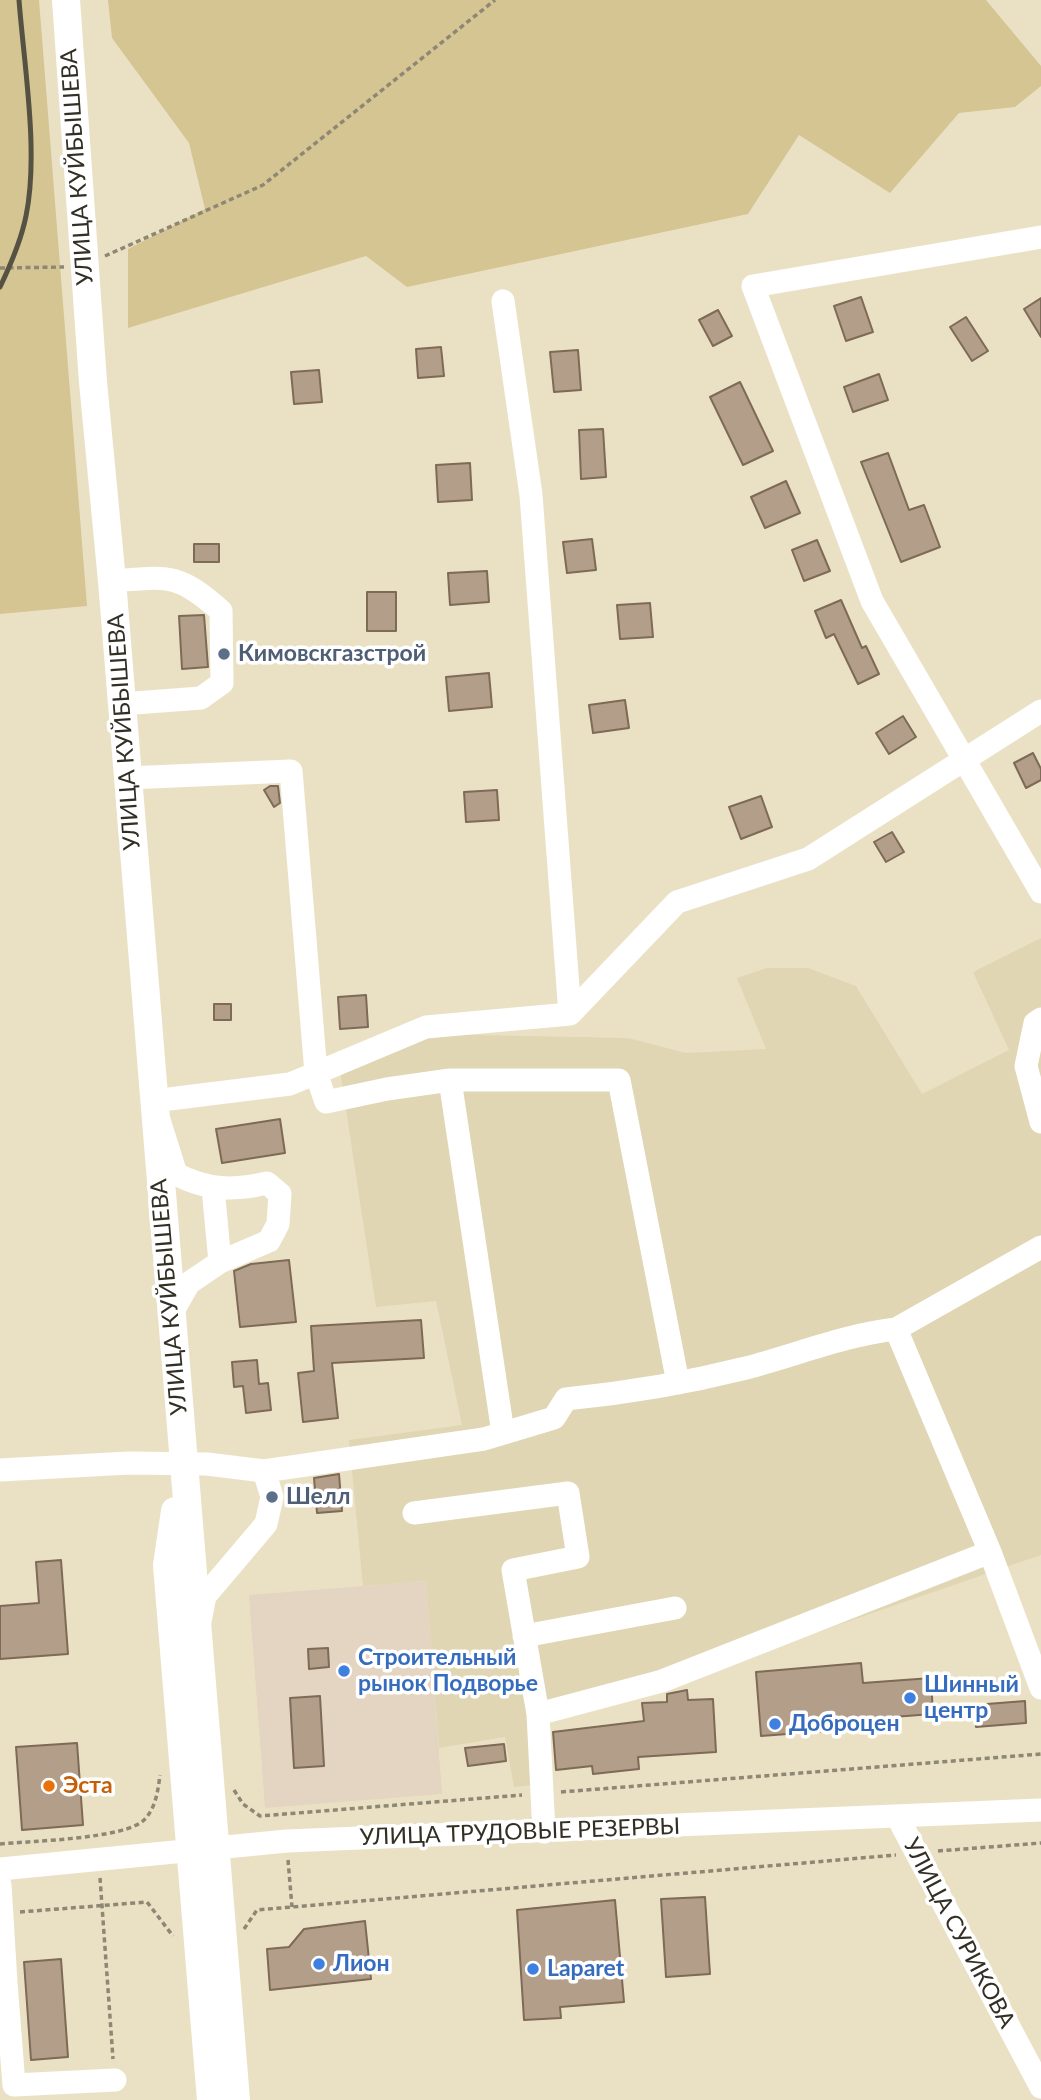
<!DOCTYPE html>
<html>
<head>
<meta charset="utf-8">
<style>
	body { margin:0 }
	canvas { display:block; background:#eae1c5 }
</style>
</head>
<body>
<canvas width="1041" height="2100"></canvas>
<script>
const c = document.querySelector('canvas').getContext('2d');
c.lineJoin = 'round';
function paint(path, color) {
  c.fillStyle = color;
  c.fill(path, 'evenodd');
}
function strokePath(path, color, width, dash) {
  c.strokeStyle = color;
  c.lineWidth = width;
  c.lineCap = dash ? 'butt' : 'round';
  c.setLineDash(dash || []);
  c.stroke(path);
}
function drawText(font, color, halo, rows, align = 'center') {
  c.font = font + ' Lato,sans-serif';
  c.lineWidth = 7;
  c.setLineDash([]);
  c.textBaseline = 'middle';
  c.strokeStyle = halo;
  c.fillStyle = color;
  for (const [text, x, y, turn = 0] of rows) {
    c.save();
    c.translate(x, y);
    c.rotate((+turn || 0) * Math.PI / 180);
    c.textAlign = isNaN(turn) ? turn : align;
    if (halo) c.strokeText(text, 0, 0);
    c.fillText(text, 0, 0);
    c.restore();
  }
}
paint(new Path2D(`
	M426,1581L442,1794L265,1808L249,1595Z`), '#e4d5c2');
paint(new Path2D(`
	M1041,938V1555L675,1681L532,1713L535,1785L514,1787L505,1737L439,1748L426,1581L363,1586L349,1440L462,1425L436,1301L376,1307L340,1070L427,1034L628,1038L686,1053L766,1049L737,978L767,968H808L856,986L922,1094L1009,1050L973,972Z`), '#e0d6b3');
paint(new Path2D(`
	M0,0H39L87,606L0,614Z
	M108,0H986L1041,66V86L1015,107L959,113L890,193L799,135L748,214L407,287L366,256L128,328V249L205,209L189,143L112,38Z`), '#d5c592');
const building = new Path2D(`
	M861,297L873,332L846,341L834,306Z
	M1041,298V337L1024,309Z
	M718,310L732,336L713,346L699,320Z
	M966,317L988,351L972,361L950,327Z
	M441,347L444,376L418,378L416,349Z
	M578,350L581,390L554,392L550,352Z
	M319,370L322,402L294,404L291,372Z
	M879,374L888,400L853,412L844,387Z
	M740,382L773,451L743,465L710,397Z
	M603,429L606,477L581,479L579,430Z
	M888,453L909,510L924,505L940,547L901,562L861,462Z
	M470,463L472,500L438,502L436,465Z
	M786,481L800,513L765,528L751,497Z
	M592,539L596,570L567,573L563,542Z
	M817,540L830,571L804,581L792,550Z
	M194,544H219V562H194Z
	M487,571L489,602L450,605L448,573Z
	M367,592H396V631H367Z
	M841,600L862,648L866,646L879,674L858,684L834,634L826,638L815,611Z
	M650,603L653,637L620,639L617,605Z
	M204,615L208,667L182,669L179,616Z
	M489,673L492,707L449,711L446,677Z
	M625,700L629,728L593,733L589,705Z
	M903,716L916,737L889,754L876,733Z
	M1033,753L1041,769V780L1026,788L1014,763Z
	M270,786H278L280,803L274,807L264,790Z
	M497,790L499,820L466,822L464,792Z
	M761,796L772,827L741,839L729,807Z
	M892,832L904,852L886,862L874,842Z
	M366,995L368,1027L340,1029L338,997Z
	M214,1004H231V1020H214Z
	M280,1119L285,1153L222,1163L216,1129Z
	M289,1260L296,1322L240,1327L234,1271L251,1264Z
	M421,1320L424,1358L332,1363L338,1418L303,1422L298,1373L314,1371L311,1326Z
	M257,1360L259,1384L268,1383L271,1410L246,1413L243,1386L234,1387L232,1362Z
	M339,1474L342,1511L317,1513L314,1478Z
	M61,1560L68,1654L0,1659V1606L39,1603L36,1562Z
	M328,1648L329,1667L309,1669L308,1649Z
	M861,1663L863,1683L931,1678L933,1714L866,1719L867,1728L761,1736L756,1672Z
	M687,1690L688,1700L713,1699L716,1752L638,1757L639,1769L593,1774L592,1766L556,1770L553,1732L644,1721L642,1703L667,1702V1694Z
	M320,1696L324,1766L294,1768L290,1698Z
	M1025,1701L1026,1723L976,1727L974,1705Z
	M77,1743L83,1825L22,1830L16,1747Z
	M504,1744L506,1761L468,1766L465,1748Z
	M705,1897L710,1974L666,1977L661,1899Z
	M615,1900L624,2002L560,2007L561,2018L524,2020L517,1910Z
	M365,1921L371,1979L270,1990L267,1949L289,1947L304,1929Z
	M61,1959L68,2057L31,2060L24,1962Z`);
paint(building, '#b29e89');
strokePath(building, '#7d6a57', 2);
strokePath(new Path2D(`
	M105,256L263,185L495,0
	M0,268L64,267
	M234,1790L243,1804L260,1816L522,1795
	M561,1792L1041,1754
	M0,1844C30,1841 125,1839 144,1820C156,1808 158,1790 160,1775
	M938,1851L1041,1843
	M288,1860L292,1907
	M100,1878L113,2059
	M20,1912L147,1902L173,1936
	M244,1929L257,1910L896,1855`), '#8d8774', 3.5, [5, 3.5]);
strokePath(new Path2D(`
	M1041,237L753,286L872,601L1041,892
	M503,301L531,495L570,1014
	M112,581C168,577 177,572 221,611L222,683L201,698L121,704
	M127,778L291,771L316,1073L326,1102L387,1089L450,1080L503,1433
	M1041,1019L1035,1023L1026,1066L1041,1122
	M450,1080H619L678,1383
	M213,1188L220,1262
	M1041,1247L896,1329L990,1552L1041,1688
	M170,1316L189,1283L220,1262L269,1241L278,1224L280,1194L267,1183C233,1191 206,1190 176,1174L153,1101L290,1084L426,1027L570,1014L677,902L808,859L1041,711
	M0,1470L129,1463L207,1464L264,1471L484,1439L554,1418L566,1399C627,1393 686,1383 746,1368C796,1355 844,1335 896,1329
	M414,1513L568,1493L578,1557L513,1570L538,1714
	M200,1621L205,1596L266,1524L272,1497L264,1471
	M524,1636L675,1608
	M897,1816L1041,2087
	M544,1832L538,1714L662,1681L990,1552
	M0,1869L287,1841L1041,1810
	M0,1885L6,1983
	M0,1984L6,1983L14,2085L115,2080`), '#fff', 23);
strokePath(new Path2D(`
	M66,0L93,382L112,581L236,2100
	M175,1511L167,1565L211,2100`), '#fff', 28);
strokePath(new Path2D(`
	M0,287C11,264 21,241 26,216C39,153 24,65 19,0`), '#565243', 5);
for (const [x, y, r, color] of [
	[224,654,7,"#5c6f8a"],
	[272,1497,7,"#5c6f8a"],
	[344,1671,7,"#3f7fe0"],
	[910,1698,7,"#3f7fe0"],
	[775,1724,7,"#3f7fe0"],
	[49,1786,7,"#e8710a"],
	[319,1964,7,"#3f7fe0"],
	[533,1969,7,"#3f7fe0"]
]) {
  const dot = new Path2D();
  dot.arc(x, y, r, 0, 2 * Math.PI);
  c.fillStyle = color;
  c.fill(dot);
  strokePath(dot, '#fff', 2.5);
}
drawText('23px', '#322f24', '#fff', [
	["УЛИЦА КУЙБЫШЕВА",77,167,-94],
	["УЛИЦА КУЙБЫШЕВА",124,732,-94],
	["УЛИЦА КУЙБЫШЕВА",169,1297,-95],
	["УЛИЦА ТРУДОВЫЕ РЕЗЕРВЫ",520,1832,-2],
	["УЛИЦА СУРИКОВА",959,1933,62]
]);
drawText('bold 23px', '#4e5e75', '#fff', [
	["Кимовскгазстрой",238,654],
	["Шелл",286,1497]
], 'left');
drawText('bold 23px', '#366cbe', '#fff', [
	["Строительный",358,1658],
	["рынок Подворье",358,1684],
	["Шинный",924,1685],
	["центр",924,1711],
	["Доброцен",789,1724],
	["Лион",333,1964],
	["Laparet",547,1969]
], 'left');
drawText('bold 23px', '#c56008', '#fff', [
	["Эста",63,1786]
], 'left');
</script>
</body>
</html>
